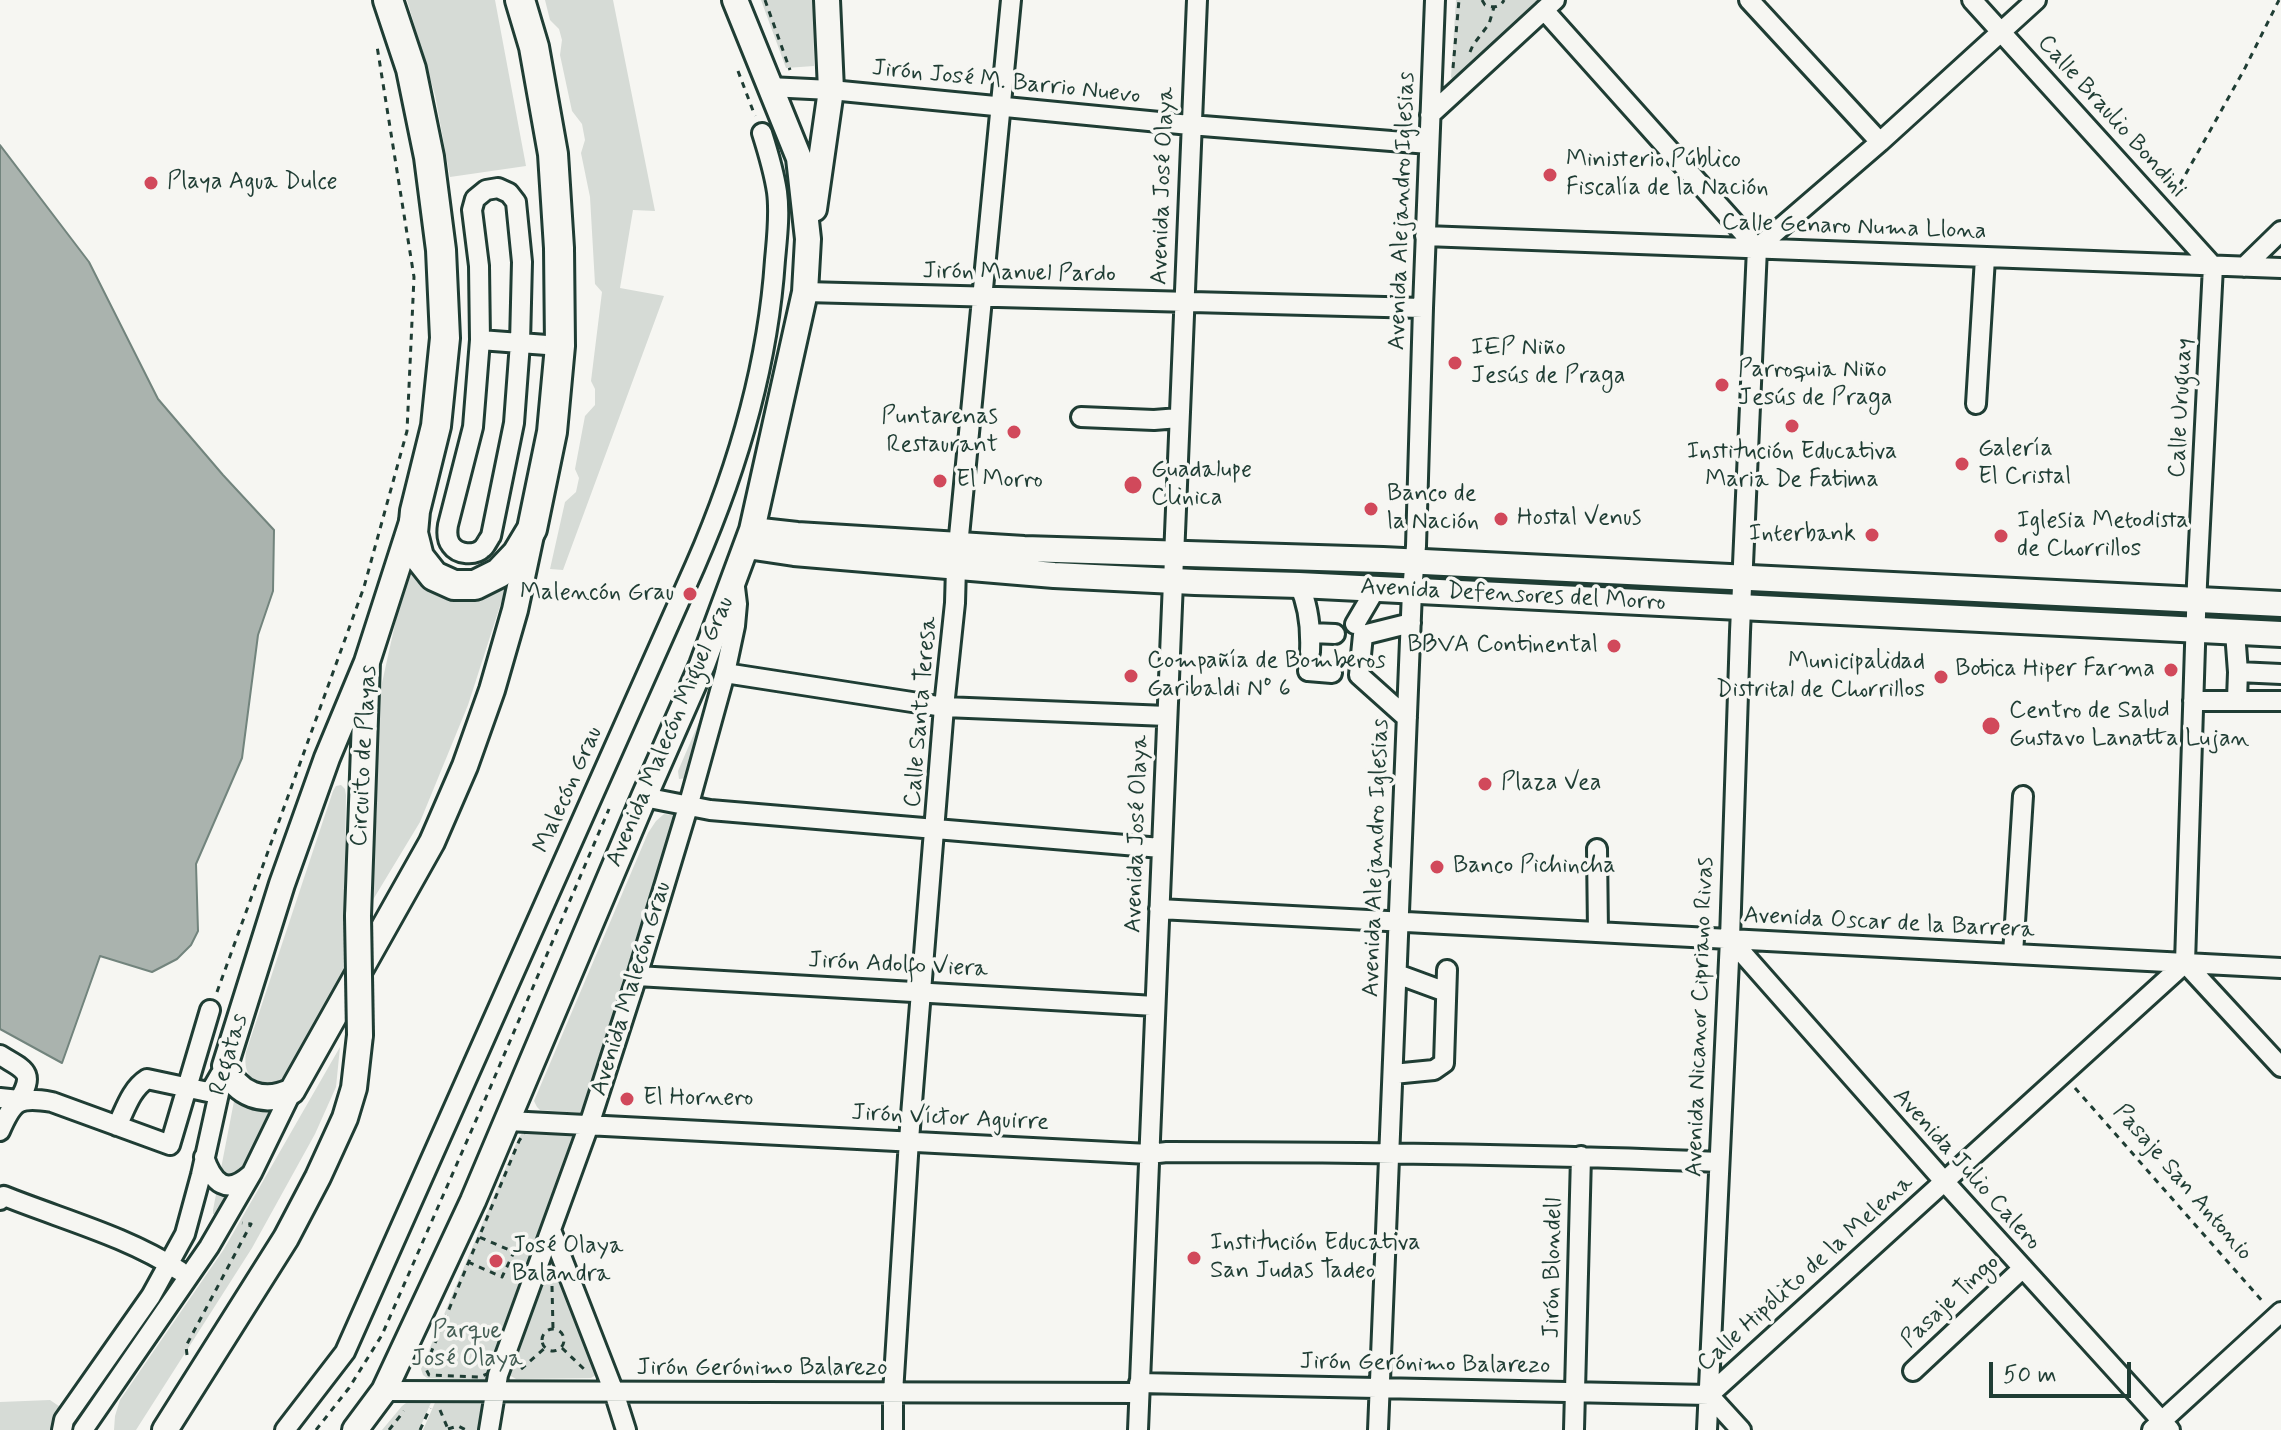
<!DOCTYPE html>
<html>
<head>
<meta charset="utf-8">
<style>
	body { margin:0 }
	#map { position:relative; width:2281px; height:1430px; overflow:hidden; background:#f6f6f2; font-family:Mynerve,sans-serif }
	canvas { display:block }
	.scale { position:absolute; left:1989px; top:1362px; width:142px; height:36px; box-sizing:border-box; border:4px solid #1f3d34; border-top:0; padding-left:10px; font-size:24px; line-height:28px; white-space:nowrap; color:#1f3d34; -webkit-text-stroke:6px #f6f6f2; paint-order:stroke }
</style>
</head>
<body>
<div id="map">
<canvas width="2281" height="1430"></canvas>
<div class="scale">50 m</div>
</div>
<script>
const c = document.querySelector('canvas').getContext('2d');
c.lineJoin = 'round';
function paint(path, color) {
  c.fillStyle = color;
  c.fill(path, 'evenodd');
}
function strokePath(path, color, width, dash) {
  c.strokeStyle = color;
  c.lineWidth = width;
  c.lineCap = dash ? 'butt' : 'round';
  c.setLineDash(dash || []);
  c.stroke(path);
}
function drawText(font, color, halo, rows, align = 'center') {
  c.font = font + ' Mynerve,sans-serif';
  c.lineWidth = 7;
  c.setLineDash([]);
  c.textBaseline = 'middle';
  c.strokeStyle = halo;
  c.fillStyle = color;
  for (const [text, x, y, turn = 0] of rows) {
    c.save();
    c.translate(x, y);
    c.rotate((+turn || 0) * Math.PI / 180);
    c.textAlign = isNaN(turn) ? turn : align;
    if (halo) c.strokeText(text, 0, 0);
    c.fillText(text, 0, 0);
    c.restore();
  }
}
paint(new Path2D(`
	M407,0H495L526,166L450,177L435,95Z
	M545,0H613L655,211L633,210L620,288L664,296L563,570L550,569L565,502L576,492L579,478L575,469L585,416L595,405V389L591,381L602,292L595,284L590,197L581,153L585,140L582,124L572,111L560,55L562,40L559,29L550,20Z
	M761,0H813L814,66L786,68Z
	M1456,0H1548L1454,81L1451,77Z
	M409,561C411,566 413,574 416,579C429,595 455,607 474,600C489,594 499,583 511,572L468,705L420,822L368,908L377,811L374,719Z
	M721,671L688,778L679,779L678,771Z
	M341,785L345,789L346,795L343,982L283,1085C258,1083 242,1082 246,1052L333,791L336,786Z
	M664,814L672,815L677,820L586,1110L581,1113L540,1110L537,1107L534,1101L648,833L656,821Z
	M340,1047L336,1087L315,1134L252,1248L136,1430H114L115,1416L120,1400L224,1249Z
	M235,1096L281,1108L219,1215L213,1214V1210Z
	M529,1129L575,1132L577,1136L491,1375L484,1380L427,1378L423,1375L421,1369L518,1139L523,1132Z
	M553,1259L599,1369L596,1375L591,1378L516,1379L509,1375L508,1369L549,1261Z
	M414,1397L433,1398L419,1430H382L402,1406Z
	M437,1398L489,1399L488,1430H423Z
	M50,1400L94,1430H0V1402Z`), '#d6dbd6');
const water = new Path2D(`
	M0,145L89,262L158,399L223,475L274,530L273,591L258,635L242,758L196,864L198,931L191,945L177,959L152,972L100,956L62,1063L0,1029Z`);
paint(water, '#aab3ae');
strokePath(water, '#72847d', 2);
const minor = new Path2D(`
	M1749,0L1880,142
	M1972,0L2213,266L2197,583L2185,963L2281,1067
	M1544,10L1757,248
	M769,87L831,90L1190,125L1429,144
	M1430,115L1555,0
	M498,188L509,193L516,202L522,262L520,343L514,423L491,536C490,537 484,548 483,548C475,556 458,555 451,545C447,540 447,531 448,525L473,427L480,340L479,266L472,210L475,199L486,190Z
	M1425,236L2281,268
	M2244,267L2281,231
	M805,292L1423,308
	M480,340L560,346
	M1976,404L1985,258
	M1081,417L1154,420L1179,418
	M1299,585C1309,606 1311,629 1310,652
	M1355,624L1375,590
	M2235,632L2238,672L2237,699
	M1311,633L1335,634
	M1309,667L1308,671L1332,673
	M2238,672L2281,674
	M725,673L944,707L1167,716
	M2193,701H2281
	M1407,718L1359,675L1363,635L1411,623
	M644,797L710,810L1161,848
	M1597,849L1598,932
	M1159,909L2281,968
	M1730,939L1943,1180L2170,1430
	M2013,954L2023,796
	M1397,974L1446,992
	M637,976L1155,1006
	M0,1055C24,1070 36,1071 19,1100L0,1098
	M1393,1074L1434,1070L1444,1063L1447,970
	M508,1121L1149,1154L1167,1152C1352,1152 1535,1154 1719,1162
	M117,1126C125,1110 131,1089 147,1079L208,1092L212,1089L220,1075
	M0,1131C13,1101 18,1096 52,1102L170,1145L210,1010
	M204,1157C213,1183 226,1196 250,1175
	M0,1200L4,1196C64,1220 126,1236 180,1271
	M551,1230L614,1392L626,1430
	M1913,1371L2023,1268
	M1139,1383L1709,1395
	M384,1391L1139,1393
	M1709,1395L2185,963
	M1709,1395L1741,1430
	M62,1430L64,1420L151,1296L185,1234L201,1175L225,1066
	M83,1430L209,1247L252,1173L292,1091
	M285,1430L345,1352L695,566C737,470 768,364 775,260C777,238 780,214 777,192C774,172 768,152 762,133
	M489,1430L498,1375L589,1125L637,976L688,807L725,673L735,626L737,604L734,579
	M893,1430V1393L909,1140L944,707L955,603L956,567L1011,0
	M1138,1430L1197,0
	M1378,1430L1412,591L1416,546L1423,308L1435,0
	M1574,1430L1581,1156
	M1707,1430L1730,939L1740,632L1757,248L1880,142L2036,0
	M2152,1430L2281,1312`);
const major = new Path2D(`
	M814,209L831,90L827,0
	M752,530L797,535L1024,549L1383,560L2281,604
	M747,546L794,553L1054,575L1195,582L1299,585L2281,634
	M367,662L327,758L282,884L225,1066C237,1095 264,1105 292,1091L432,842L465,766L492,690L515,610L531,535
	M358,916L367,662L412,522
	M165,1430L286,1238L318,1177L345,1118L354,1088L360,1035
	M355,1430L384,1391L473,1201L644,797L702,665L752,530L805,292L808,239L799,158L735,0`);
const highway = new Path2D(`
	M388,0L411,69L429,157L441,250L445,338L436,426L415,511L413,533L419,557L434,576L454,585H475L499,573L517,554L532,529L552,432L560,346L559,248L553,154L534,47L520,0`);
strokePath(minor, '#1f3d34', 24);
strokePath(major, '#1f3d34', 30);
strokePath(highway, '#1f3d34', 34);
strokePath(new Path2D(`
	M765,0L790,70
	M1482,0L1485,5C1492,8 1500,8 1504,0
	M1470,52L1473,45L1489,24L1494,7
	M1453,68L1459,0
	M738,71L755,116
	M2174,195L2244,70L2279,0
	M217,992L364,587L407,431L414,277L377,46
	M2075,1088L2263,1302
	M528,1131H570L574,1138L489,1373L480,1377L429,1375L425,1367L519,1141L524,1133Z
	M468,1262L502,1277L514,1252L479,1237
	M552,1286L553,1329
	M542 1340a11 11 0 1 1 22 0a11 11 0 1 1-22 0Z
	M562,1348L585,1370
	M187,1355L186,1346L251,1224L242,1223
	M521,1369L545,1348
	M440,1410L448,1429
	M448,1429L458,1426L466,1430
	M316,1430L349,1388L382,1335L487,1095L609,809
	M389,1430L404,1411
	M420,1430L430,1408`), '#1f3d34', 3, [6, 6]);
strokePath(minor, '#f6f6f2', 18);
strokePath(major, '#f6f6f2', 24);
strokePath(highway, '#f6f6f2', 28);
const majorBridge = new Path2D(`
	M358,916L360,1035`);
strokePath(majorBridge, '#1f3d34', 30, []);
strokePath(majorBridge, '#f6f6f2', 24);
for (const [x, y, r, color] of [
	[1550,175,8,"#d1495b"],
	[151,183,8,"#d1495b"],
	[1455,363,8,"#d1495b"],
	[1722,385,8,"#d1495b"],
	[1792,426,8,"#d1495b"],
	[1014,432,8,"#d1495b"],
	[1962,464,8,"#d1495b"],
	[940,481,8,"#d1495b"],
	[1133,485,10,"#d1495b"],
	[1371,509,8,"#d1495b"],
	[1501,519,8,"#d1495b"],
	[1872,535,8,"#d1495b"],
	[2001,536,8,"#d1495b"],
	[690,594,8,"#d1495b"],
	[1614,646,8,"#d1495b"],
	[2171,670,8,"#d1495b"],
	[1131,676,8,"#d1495b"],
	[1941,677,8,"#d1495b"],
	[1991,726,10,"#d1495b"],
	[1485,784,8,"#d1495b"],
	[1437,867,8,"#d1495b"],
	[627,1099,8,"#d1495b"],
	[1194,1258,8,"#d1495b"],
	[496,1261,8,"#d1495b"]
]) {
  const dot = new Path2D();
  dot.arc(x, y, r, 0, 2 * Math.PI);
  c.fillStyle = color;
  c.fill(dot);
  strokePath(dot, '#f6f6f2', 3);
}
drawText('24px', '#1f3d34', '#f6f6f2', [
	["Jirón José M. Barrio Nuevo",1006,83,6],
	["Calle Braulio Bondini",2111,117,48],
	["Avenida José Olaya",1164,186,-88],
	["Avenida Alejandro Iglesias",1403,211,-88],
	["Calle Genaro Numa Llona",1854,228,2],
	["Jirón Manuel Pardo",1019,274,1],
	["Calle Uruguay",2182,408,-87],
	["Avenida Defensores del Morro",1513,596,3],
	["Calle Santa Teresa",922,712,-85],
	["Avenida Malecón Miguel Grau",671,732,-67],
	["Circuito de Playas",365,756,-87],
	["Malecón Grau",569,790,-66],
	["Avenida José Olaya",1138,834,-88],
	["Avenida Alejandro Iglesias",1377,858,-88],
	["Avenida Oscar de la Barrera",1889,924,3],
	["Jirón Adolfo Viera",898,966,3],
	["Avenida Malecón Grau",632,989,-73],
	["Avenida Nicanor Cipriano Rivas",1701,1017,-88],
	["Regatas",230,1055,-74],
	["Jirón Víctor Aguirre",950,1119,3],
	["Avenida Julio Calero",1966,1170,48],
	["Pasaje San Antonio",2182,1183,49],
	["Jirón Blondell",1554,1268,-89],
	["Calle Hipólito de la Melena",1806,1274,-42],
	["Pasaje Tingo",1951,1302,-43],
	["Jirón Gerónimo Balarezo",1425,1365,1],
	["Jirón Gerónimo Balarezo",762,1369]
]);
drawText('24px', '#1f3d34', '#f6f6f2', [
	["Ministerio Público",1566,161],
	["Fiscalía de la Nación",1566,189],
	["Playa Agua Dulce",167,183],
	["IEP Niño",1471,349],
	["Jesús de Praga",1471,377],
	["Parroquia Niño",1738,371],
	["Jesús de Praga",1738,399],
	["Puntarenas",998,418,"right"],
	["Restaurant",998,446,"right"],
	["Galería",1978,450],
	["El Cristal",1978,478],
	["Institución Educativa",1792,453,"center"],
	["Maria De Fatima",1792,481,"center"],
	["Guadalupe",1151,471],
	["Clinica",1151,499],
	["El Morro",956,481],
	["Banco de",1387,495],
	["la Nación",1387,523],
	["Hostal Venus",1517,519],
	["Iglesia Metodista",2017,522],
	["de Chorrillos",2017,550],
	["Interbank",1856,535,"right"],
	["Malencón Grau",674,594,"right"],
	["BBVA Continental",1598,646,"right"],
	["Compañía de Bomberos",1147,662],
	["Garibaldi Nº 6",1147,690],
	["Municipalidad",1925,663,"right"],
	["Distrital de Chorrillos",1925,691,"right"],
	["Botica Hiper Farma",2155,670,"right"],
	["Centro de Salud",2009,712],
	["Gustavo Lanatta Lujan",2009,740],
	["Plaza Vea",1501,784],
	["Banco Pichincha",1453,867],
	["El Hornero",643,1099],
	["Institución Educativa",1210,1244],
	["San Judas Tadeo",1210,1272],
	["José Olaya",512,1247],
	["Balandra",512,1275]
], 'left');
drawText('24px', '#445d54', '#f6f6f2', [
	["Parque",467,1332],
	["José Olaya",467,1360]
]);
</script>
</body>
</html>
